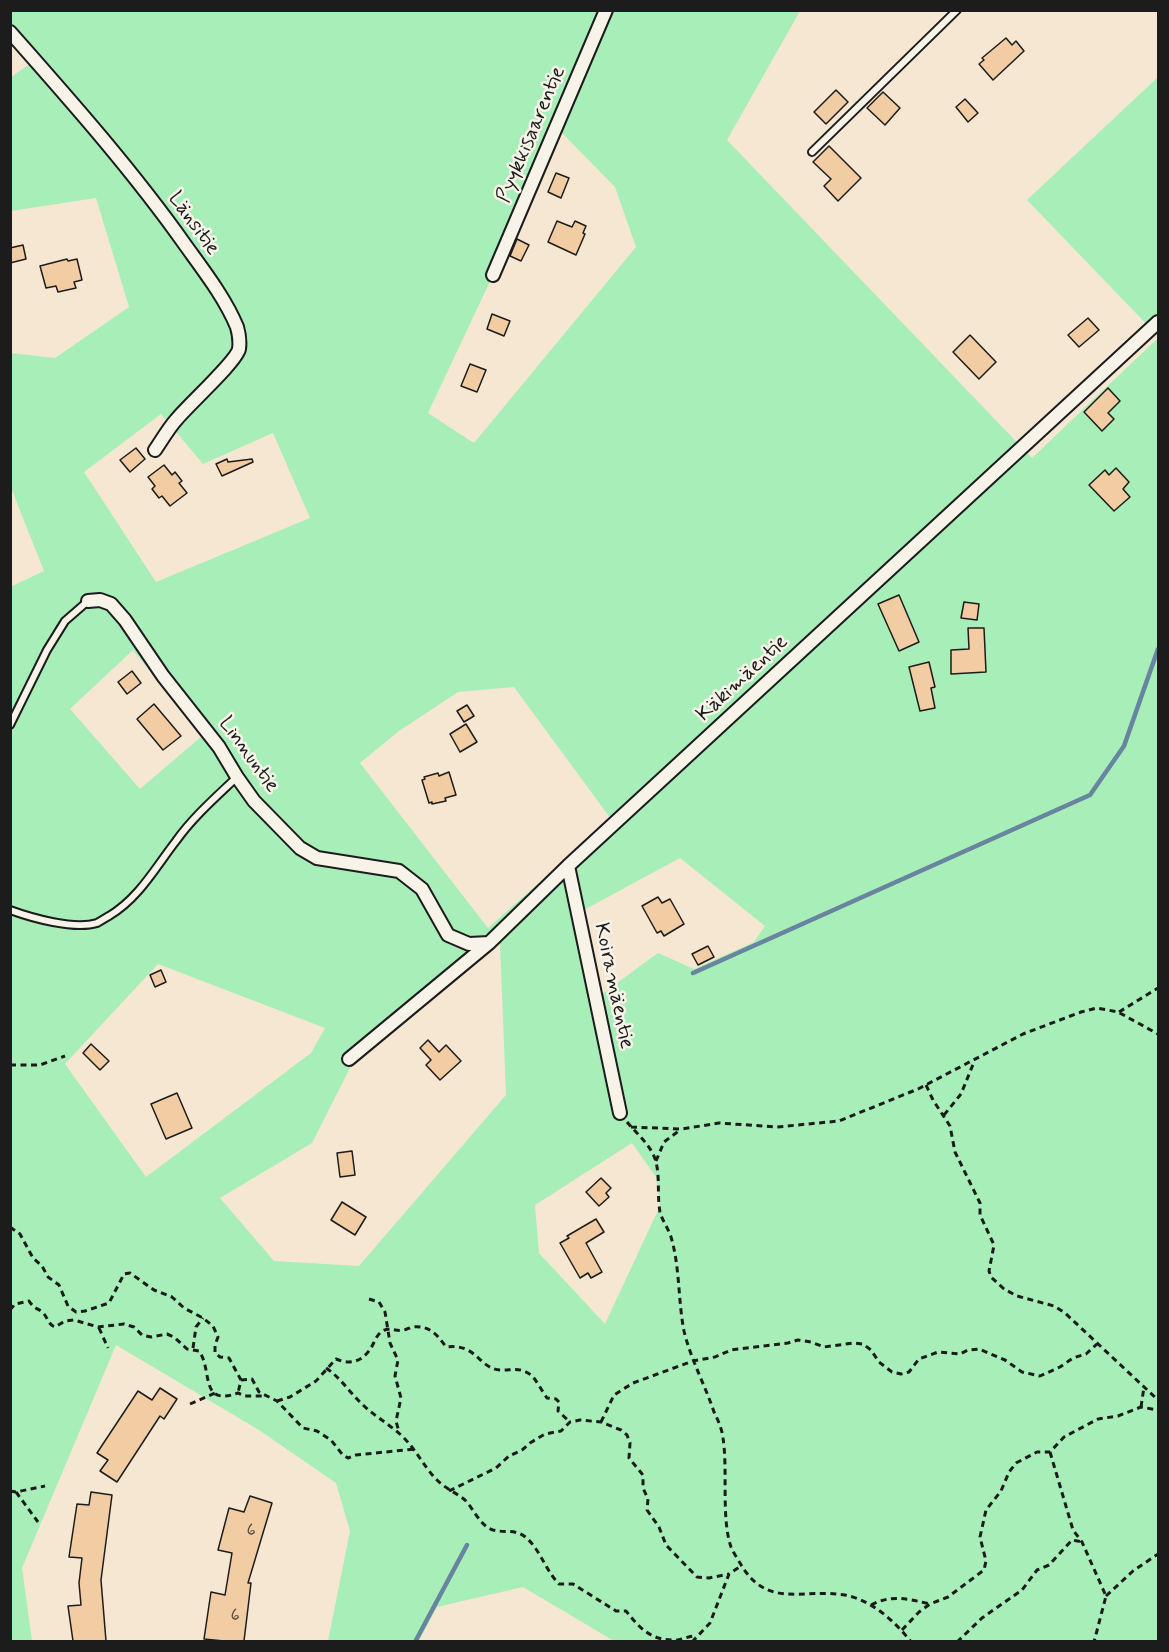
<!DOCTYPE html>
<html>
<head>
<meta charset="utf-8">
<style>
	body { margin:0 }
	#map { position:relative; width:1169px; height:1652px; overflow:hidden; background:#f6e7d3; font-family:Mynerve,sans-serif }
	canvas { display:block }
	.frame { position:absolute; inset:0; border:12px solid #1c1c1c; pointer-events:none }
</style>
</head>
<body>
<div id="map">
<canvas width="1169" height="1652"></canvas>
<div class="frame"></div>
</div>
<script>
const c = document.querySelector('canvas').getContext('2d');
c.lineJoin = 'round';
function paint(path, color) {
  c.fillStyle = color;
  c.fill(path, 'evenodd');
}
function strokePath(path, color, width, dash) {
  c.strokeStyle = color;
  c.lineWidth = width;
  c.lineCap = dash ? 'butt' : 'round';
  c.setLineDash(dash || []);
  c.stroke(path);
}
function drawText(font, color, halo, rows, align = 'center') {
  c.font = font + ' Mynerve,sans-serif';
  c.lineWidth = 5;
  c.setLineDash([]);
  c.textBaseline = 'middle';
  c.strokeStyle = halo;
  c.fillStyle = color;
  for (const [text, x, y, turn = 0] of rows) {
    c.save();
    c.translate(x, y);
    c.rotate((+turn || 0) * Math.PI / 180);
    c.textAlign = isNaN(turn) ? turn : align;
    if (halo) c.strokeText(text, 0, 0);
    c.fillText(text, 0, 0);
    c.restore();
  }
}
paint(new Path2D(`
	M11,11H800L727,140L1032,458L1158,338V1641H614L523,1587L437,1607L419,1641H328L350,1531L336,1483L259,1430L116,1345L22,1568L32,1641H11L10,587L44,571L11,488V353L55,358L129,307L96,198L11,211L10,78L35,60L11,32ZM557,128L615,187L636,247L474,443L428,413L493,275ZM161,414L203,464L273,433L310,518L156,582L84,472ZM133,650L202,736L140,789L70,709ZM514,687L611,819L488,928L360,763L399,731L458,692ZM680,858L765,926L754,942L694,969L658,953L602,994L582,911ZM500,944L506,1095L359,1266L274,1261L220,1198L312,1143L352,1064ZM158,964L325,1028L311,1053L146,1177L65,1064ZM632,1143L656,1177L660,1206L605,1324L539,1253L535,1205Z
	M1158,77V336L1027,200Z`), '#a8eeb9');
strokePath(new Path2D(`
	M693,973L1090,795L1124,746L1158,649
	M415,1642L467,1545`), '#68849e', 4.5);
const building = new Path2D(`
	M1006,38L1012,45L1016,41L1024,51L993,80L979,64L984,60L982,58Z
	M836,90L848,102L826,124L814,112Z
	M883,92L900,108L885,125L867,108Z
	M965,99L978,113L968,122L956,107Z
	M829,146L861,178L838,201L824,186L831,179L813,162Z
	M556,173L569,178L561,198L548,192Z
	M557,221L572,227L575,221L586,226L583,233L585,234L576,255L548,242Z
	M517,239L529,245L521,261L510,256Z
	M23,245L26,259L10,263V248Z
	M67,259L68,261L77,259L82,280L74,282L76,288L58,292L56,286L46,288L40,266Z
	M492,314L510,321L504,336L487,329Z
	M1088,318L1099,330L1079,347L1068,335Z
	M970,335L996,362L979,379L953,352Z
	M470,364L486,370L477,392L461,386Z
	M1108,388L1120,401L1108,413L1114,419L1102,431L1084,412Z
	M136,448L145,459L130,472L120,460Z
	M227,459L228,462L252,459L253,462L222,476L216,464Z
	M164,465L172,475L175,472L182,481L179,483L187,493L170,506L162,496L159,498L152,489L155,486L148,477Z
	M1116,468L1129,482L1123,489L1130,497L1114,511L1089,485L1105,470L1109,475Z
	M899,595L919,642L899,651L878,604Z
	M964,602L979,604L977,620L961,618Z
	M968,628H984L986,672L951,674V650L969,649Z
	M929,662L935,687L931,688L935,708L920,711L909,667Z
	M132,671L141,683L127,694L118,682Z
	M154,704L181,736L163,750L137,719Z
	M467,705L474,716L464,722L457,711Z
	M466,724L477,742L460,752L450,734Z
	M449,772L456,795L445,798L446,801L432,804V802L429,803L422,780L425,779L424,777L438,773L439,776Z
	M658,897L662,903L670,899L684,924L664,936L661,931L657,933L642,906Z
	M708,946L714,957L698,965L692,954Z
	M161,970L166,982L155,987L150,975Z
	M428,1040L439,1052L446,1045L461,1061L440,1080L426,1065L431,1060L420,1048Z
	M91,1044L109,1061L100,1070L83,1053Z
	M177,1093L192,1128L166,1139L151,1104Z
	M352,1151L355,1175L340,1177L337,1153Z
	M601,1178L611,1188L606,1193L609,1197L599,1206L586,1192Z
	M342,1202L366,1217L355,1235L331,1220Z
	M596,1219L604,1232L586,1243L602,1272L591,1278L588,1273L580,1278L560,1243L569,1238L567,1236Z
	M160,1388L177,1399L164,1419L160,1416L117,1482L100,1471L108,1460L97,1453L138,1391L152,1400Z
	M91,1492L112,1495L101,1580L106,1641H73L68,1606L81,1605L79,1583L82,1558L69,1557L77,1504L89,1505Z
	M250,1496L272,1503L248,1583H251L244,1641H224L204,1639L211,1592L225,1595L232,1553L218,1550L229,1508L244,1512Z`);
paint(building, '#f2cca2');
strokePath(building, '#1c1c1c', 1.5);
const lane = new Path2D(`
	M812,152L957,10
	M10,725L47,650L65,621L88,601
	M10,910C32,918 74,930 97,923C101,921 105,918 109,916C139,898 155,868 176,841C193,817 216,797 237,777`);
const street = new Path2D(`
	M10,32C71,101 133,171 186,246C204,271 225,298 237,327C239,334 240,342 239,349C236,362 188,405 176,420C168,429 162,440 155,450
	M493,275L606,10
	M88,601L100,600L111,604L125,620L163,676L219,747L237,777L254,801L300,848L317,858L399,871L422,889L448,935L469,944L489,943
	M568,866L620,1113
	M349,1059L489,943L568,866L1158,322`);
strokePath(lane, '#1c1c1c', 10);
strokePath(street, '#1c1c1c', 16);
strokePath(new Path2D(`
	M1119,1012L1158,988
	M10,1065H40L65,1056
	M926,1085L933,1100L950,1126L955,1152L980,1203V1215L994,1245L989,1271L991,1277L1004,1289L1017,1296L1054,1306L1065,1313L1158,1400
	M944,1115L961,1094L974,1062
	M627,1122C637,1134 652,1146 656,1162C660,1178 657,1196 660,1212C662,1220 668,1228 671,1237C680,1267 678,1301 684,1331C691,1360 705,1385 714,1412C718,1420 722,1429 723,1438C728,1470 721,1518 731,1547C733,1552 737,1558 740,1563C767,1610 802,1588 845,1595C871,1600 895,1621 911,1642
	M631,1127L682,1129L719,1123L777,1127L839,1121L918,1089L1023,1034L1081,1012L1097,1008L1118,1012L1158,1034
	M656,1161L664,1142L680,1130
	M10,1227L20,1234L33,1258L42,1266L48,1277L59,1285L68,1306L76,1312L85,1311L109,1303L124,1274L130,1273L154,1290L172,1297L184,1308L203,1318L213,1326L218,1337L215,1345V1353L220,1357L229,1358L241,1380L238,1393
	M369,1299L379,1302L385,1312L390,1343L398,1360L395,1376L401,1398L396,1421L399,1432
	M10,1310L15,1304L29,1301C33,1307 36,1308 41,1311C48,1316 47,1324 55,1327L65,1321L74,1320L98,1327L124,1324L134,1327L142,1335L151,1337L167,1334L174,1337L187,1349L199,1351C213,1370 199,1407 238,1393L245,1396H265
	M99,1328L108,1348
	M193,1348L196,1327L203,1318
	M326,1368C341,1378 349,1392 362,1404C374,1416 389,1424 401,1435C415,1448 423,1465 435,1478C444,1488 455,1492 465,1500C474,1509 480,1526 493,1530C504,1533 514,1529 524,1536C540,1548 545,1570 559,1584H573L616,1611H626C642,1631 652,1641 678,1640C684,1639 689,1636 696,1636
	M241,1380L252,1379L259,1392L277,1401L303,1428L317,1431L331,1440L342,1454L348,1458L356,1455L415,1449
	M277,1401L290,1397L316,1381L336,1359C350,1365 362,1362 371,1348C374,1343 376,1336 381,1332C389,1326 395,1332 403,1330C406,1330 409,1328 412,1327C429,1325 437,1334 446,1347C477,1343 478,1368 500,1370C511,1371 519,1366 531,1375C536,1379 543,1393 547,1398L556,1399L559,1402L558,1411L570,1422
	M190,1404L215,1393
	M1141,1407L1144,1387
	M601,1422L614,1395L633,1383L693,1361L715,1357L731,1350L788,1343L798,1340L811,1342L824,1347L854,1343L863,1344L871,1350L879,1362L892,1372L901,1374L909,1372L919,1359L938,1352L960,1354L968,1350L979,1349L1005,1360L1022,1372L1040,1376L1060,1367L1073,1358L1086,1354L1097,1344
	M1050,1452L1073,1530L1082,1542L1106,1596L1094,1642
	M10,1491L16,1492L45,1486
	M449,1491L496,1468L509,1456L522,1450L530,1443L545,1434L561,1431L570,1422L580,1420L601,1422L621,1430L627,1435L630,1443L629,1458L643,1475V1488L648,1499L647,1510L659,1527L666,1545L697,1577L709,1578L729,1574
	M16,1492L38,1522
	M1106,1596L1133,1571L1158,1554
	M871,1605C892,1594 908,1599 930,1604
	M902,1630L919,1612L930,1604L948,1597L984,1570L986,1561L980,1537L986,1510L1001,1491L1009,1472L1016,1463L1037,1452H1050L1064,1437L1098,1419L1118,1416L1141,1407L1158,1410
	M692,1642L710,1623L729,1574L741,1566
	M957,1642L982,1618L1022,1590L1037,1570L1049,1565L1072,1540L1082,1542`), '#1c1c1c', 3, [6, 4.5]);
strokePath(lane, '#f7f3e8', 6);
strokePath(street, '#f7f3e8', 12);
drawText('18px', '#52483e', null, [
	["6",251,1531],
	["6",235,1616]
]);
drawText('21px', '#1c1c1c', '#f7f3e8', [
	["Pyykkisaarentie",532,135,-67],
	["Länsitie",193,224,54],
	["Käkimäentie",743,679,-43],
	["Linnuntie",248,755,54],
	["Koiramäentie",613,986,78]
]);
</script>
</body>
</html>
